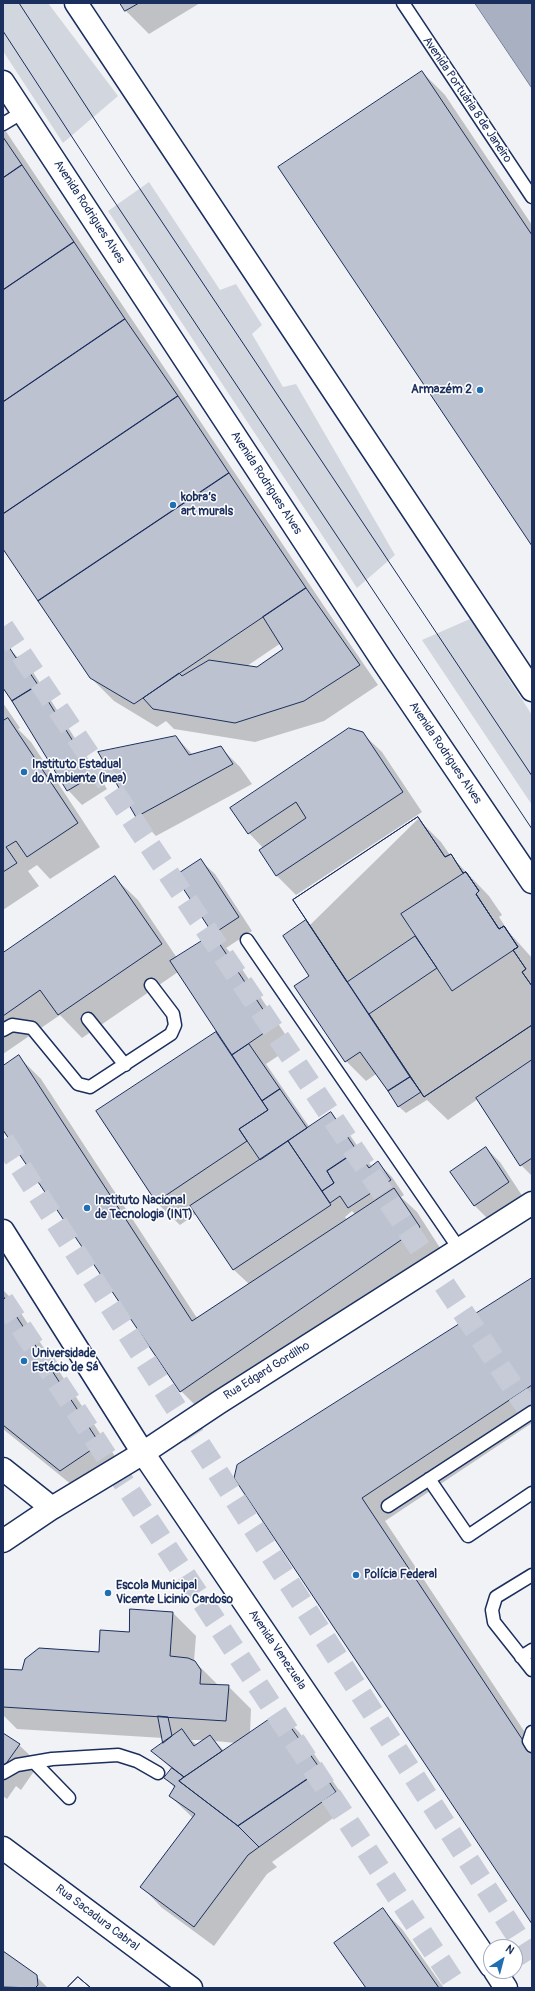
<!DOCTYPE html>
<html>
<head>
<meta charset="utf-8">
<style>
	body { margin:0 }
	#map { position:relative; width:535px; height:1991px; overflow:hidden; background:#f1f2f5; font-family:Pangolin,sans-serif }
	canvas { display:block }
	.frame { position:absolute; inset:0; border:4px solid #1b2f5e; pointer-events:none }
	.north { position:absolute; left:483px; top:1939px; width:40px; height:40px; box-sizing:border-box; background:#fff; border:1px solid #a4acbf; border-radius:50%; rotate:36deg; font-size:11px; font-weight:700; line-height:16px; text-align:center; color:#1b2f5e }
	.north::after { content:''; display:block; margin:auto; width:14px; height:18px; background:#1f6fb2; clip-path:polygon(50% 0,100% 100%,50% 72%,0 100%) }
</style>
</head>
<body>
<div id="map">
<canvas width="535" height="1991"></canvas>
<div class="frame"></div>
<div class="north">N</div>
</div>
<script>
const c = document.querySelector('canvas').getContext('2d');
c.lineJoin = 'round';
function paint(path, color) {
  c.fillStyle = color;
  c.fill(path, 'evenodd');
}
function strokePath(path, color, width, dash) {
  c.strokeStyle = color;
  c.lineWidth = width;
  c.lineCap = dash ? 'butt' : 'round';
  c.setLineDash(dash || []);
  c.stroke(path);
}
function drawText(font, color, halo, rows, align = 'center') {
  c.font = font + ' Pangolin,sans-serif';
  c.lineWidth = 3;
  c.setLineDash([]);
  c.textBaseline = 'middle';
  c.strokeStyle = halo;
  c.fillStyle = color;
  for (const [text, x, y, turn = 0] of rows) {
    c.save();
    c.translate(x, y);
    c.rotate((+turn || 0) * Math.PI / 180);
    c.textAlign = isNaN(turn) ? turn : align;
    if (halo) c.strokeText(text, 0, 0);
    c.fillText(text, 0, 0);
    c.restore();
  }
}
paint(new Path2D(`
	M3,3H48L118,96L63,143L3,51Z
	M149,182L220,290L236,284L262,325L252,334L283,387L296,384L395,555L357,588L108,211Z
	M470,619L532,715V805L422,640Z`), '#d2d6df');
const water = new Path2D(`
	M475,3H532V88Z`);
paint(water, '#a8b0c2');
strokePath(water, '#707c9a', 1);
paint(new Path2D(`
	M121,3H200L149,34L126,11Z
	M422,72L445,95L532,225V544Z
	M3,127L328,612L378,685L324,721L255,742L174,729L166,721L157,727L114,701L90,677L3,547ZM281,643L285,649L257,668L247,666Z
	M3,643L33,672L107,789L82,805L68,790L3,688Z
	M3,703L20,728L18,729L31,742L100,847L50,879L37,865L28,871L39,886L3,910Z
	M362,733L382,752L422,812L296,895L277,876L260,850L263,848L249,833Z
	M176,737L193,755L220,747L240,767L252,784L156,836L137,816Z
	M418,819L441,842L450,855L489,896L502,915L499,917L508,931L532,958V1176L521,1165L478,1099L448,1120L427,1100L406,1113L398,1106L376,1074L366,1081L346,1061L296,986L311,976L306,922L310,925Z
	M200,860L215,874L252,931L226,948L232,954L293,1046L266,1064L310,1128L331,1113L345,1128L372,1167L378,1163L392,1177L404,1195L401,1197L417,1212L442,1251L204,1414L181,1391L3,1128V1068L18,1056L41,1079L197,1318L249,1284L234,1270L197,1213L180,1225L156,1202L97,1112L216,1033L220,1036L178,972L82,1038L60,1015L3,1054V954L114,877L138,900L177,958L214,934L176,876ZM352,1211L355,1214L347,1220L345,1217Z
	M486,1148L500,1162L523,1197L489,1220L475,1206L452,1172Z
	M532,1279V1423L385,1521L532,1743V1922L235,1478Z
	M3,1290L11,1298L122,1467L83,1494L3,1429Z
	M173,1613L196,1636L194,1661L218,1685L228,1686L251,1709L250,1733L280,1713L299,1732L350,1806L272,1862L277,1867L267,1874L214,1946L161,1907L142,1887L193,1818L170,1796L175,1788L165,1778L172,1769L152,1751L164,1743L163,1738L17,1729L3,1715V1670L23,1671L100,1653L130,1633ZM191,1740H203L197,1745ZM215,1741L236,1743L224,1751Z
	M3,1734L19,1745L39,1764L21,1790L16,1786L7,1799L3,1796Z
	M383,1910L402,1929L444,1988H367Z
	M3,1952L36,1976L48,1988H3Z`), '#0003');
const building = new Path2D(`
	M120,3H139L125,11Z
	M422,71L532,235V546L278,167Z
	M3,137L22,165L3,178Z
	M22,165L74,242L3,290V178Z
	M74,242L125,319L3,402V290Z
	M125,319L178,396L3,514V402Z
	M178,396L229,473L38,601L3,549V514Z
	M229,473L306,588L134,704L90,678L38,601Z
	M306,588L360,665L304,701L235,723L153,709L143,698L179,673L182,676L209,660L257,667L283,649L263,617Z
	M3,644L6,648L9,647L16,658L19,657L38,685L12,701L3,688Z
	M38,685L94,775L67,791L12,701Z
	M8,718L78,823L27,857L16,841L6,847L17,863L3,872V721Z
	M349,728L363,732L403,792L276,876L259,850L306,818L296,802L248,834L230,808Z
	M176,736L189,755L221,746L233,764L136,817L98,752Z
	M418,817L445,857L451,854L463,873L466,872L479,891L476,894L499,929L504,926L518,947L513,950L526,969L522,972L532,986V1025L424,1097L293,900Z
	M418,817L445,857L451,854L463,873L466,872L479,891L476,894L499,929L504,926L518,947L513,950L526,969L522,972L532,986V1025L424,1097L369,1014L437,968L415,936L347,982L293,900Z
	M201,859L239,917L213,934L175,876Z
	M466,872L479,891L476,894L499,929L504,926L518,947L452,991L401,914Z
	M115,876L162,944L58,1015L40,990L3,1016V953Z
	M306,920L410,1077L388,1091L360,1052L345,1062L294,986L309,976L283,936Z
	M213,934L274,1026L232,1055L170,961Z
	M216,1032L268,1110L239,1129L247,1141L156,1202L96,1111Z
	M249,1044L280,1089L262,1101L232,1055Z
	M19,1055L192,1321L394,1188L420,1227L180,1392L3,1130V1066Z
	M532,1060V1158L520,1166L476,1098Z
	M410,1077L421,1092L398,1107L388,1091Z
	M280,1089L307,1128L260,1160L239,1129L268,1110L262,1101Z
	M331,1112L357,1151L327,1171L334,1183L322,1191L288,1141Z
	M288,1141L331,1205L233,1270L190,1206Z
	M486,1147L509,1182L474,1206L450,1172Z
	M357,1151L369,1168L378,1161L391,1180L348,1208L340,1196L330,1203L322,1191L334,1183L327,1171Z
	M532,1278V1385L362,1498L532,1754V1924L234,1478L237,1465Z
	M3,1296L100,1444L60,1471L3,1425Z
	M130,1609L173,1612L170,1656L188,1658L195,1661L201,1670L200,1684L229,1685L226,1721L3,1707V1669L22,1670L25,1659L39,1648L99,1652L100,1630L129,1632Z
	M280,1712L321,1770L238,1826L179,1781Z
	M158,1716L168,1717L172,1736L163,1743Z
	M182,1729L194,1746L210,1735L222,1751L184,1777L151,1751Z
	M3,1733L20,1744L3,1768Z
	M172,1768L184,1777L179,1781L238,1826L259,1847L248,1855L194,1927L140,1887L195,1814L169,1796L175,1786L164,1778Z
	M321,1770L336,1792L259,1847L238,1826Z
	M383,1908L439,1988H366L334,1943Z
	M3,1951L37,1975L38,1985L35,1988L3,1987Z
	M78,1977L91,1988H67Z
	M78,1977L91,1988H67Z`);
paint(building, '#bcc2d0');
strokePath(building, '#1b2f5e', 1);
strokePath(new Path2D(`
	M3,627L532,1415`), '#c6cbd7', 22, [22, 11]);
strokePath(new Path2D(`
	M3,1140L532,1959
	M3,1300L458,1988`), '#c6cbd7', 22, [22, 11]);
const lane = new Path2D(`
	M403,3L532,197
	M3,124L23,112
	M247,940L460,1250
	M88,1019L125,1065
	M3,1030L12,1025L32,1028L78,1084L90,1087L171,1034L175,1025L173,1014L151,985
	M429,1479L468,1536L532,1493
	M388,1506L532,1412
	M532,1575L496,1597L492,1610L494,1622L532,1670
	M521,1657L532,1650
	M532,1732L529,1741L532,1746
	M34,1762L69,1798
	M3,1773L17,1765L52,1759L118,1755L137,1761L158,1773`);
const street = new Path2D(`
	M76,3L532,690
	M3,1469L52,1508
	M3,1541L52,1508L143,1453L218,1403L532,1203`);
const secondary = new Path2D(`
	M3,82L384,663L532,882`);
const primary = new Path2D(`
	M3,1231L143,1453L491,1966
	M3,1848L191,1988
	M495,1971L506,1988`);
strokePath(lane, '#1b2f5e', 15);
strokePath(street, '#1b2f5e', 25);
strokePath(secondary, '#1b2f5e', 25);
strokePath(primary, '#1b2f5e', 25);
strokePath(lane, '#fff', 12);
strokePath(street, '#fff', 22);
strokePath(secondary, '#fff', 22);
strokePath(primary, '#fff', 22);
strokePath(new Path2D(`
	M19,3L130,174L532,776
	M3,31L106,189L532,829`), '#1b2f5e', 1);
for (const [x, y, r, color] of [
	[480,390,4,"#1f6fb2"],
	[173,505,4,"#1f6fb2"],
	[24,772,4,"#1f6fb2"],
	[87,1208,4,"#1f6fb2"],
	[24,1361,4,"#1f6fb2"],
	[356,1575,4,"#1f6fb2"],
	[108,1593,4,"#1f6fb2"]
]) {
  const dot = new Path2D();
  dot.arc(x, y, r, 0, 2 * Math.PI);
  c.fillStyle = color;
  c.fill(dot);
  strokePath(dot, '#fff', 1.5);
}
drawText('12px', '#1b2f5e', '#fff', [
	["Avenida Portuária 8 de Janeiro",467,100,56],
	["Avenida Rodrigues Alves",89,212,57],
	["Avenida Rodrigues Alves",266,483,57],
	["Avenida Rodrigues Alves",445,753,56],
	["Rua Edgard Gordilho",267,1371,-32],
	["Avenida Venezuela",277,1650,56],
	["Rua Sacadura Cabral",97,1918,37]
]);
drawText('bold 12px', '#1b2f5e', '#fff', [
	["Armazém 2",472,390,"right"],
	["kobra’s",181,498],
	["art murals",181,512],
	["Instituto Estadual",32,765],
	["do Ambiente (inea)",32,779],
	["Instituto Nacional",95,1201],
	["de Tecnologia (INT)",95,1215],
	["Universidade",32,1354],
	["Estácio de Sá",32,1368],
	["Polícia Federal",364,1575],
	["Escola Municipal",116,1586],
	["Vicente Licinio Cardoso",116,1600]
], 'left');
</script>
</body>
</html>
